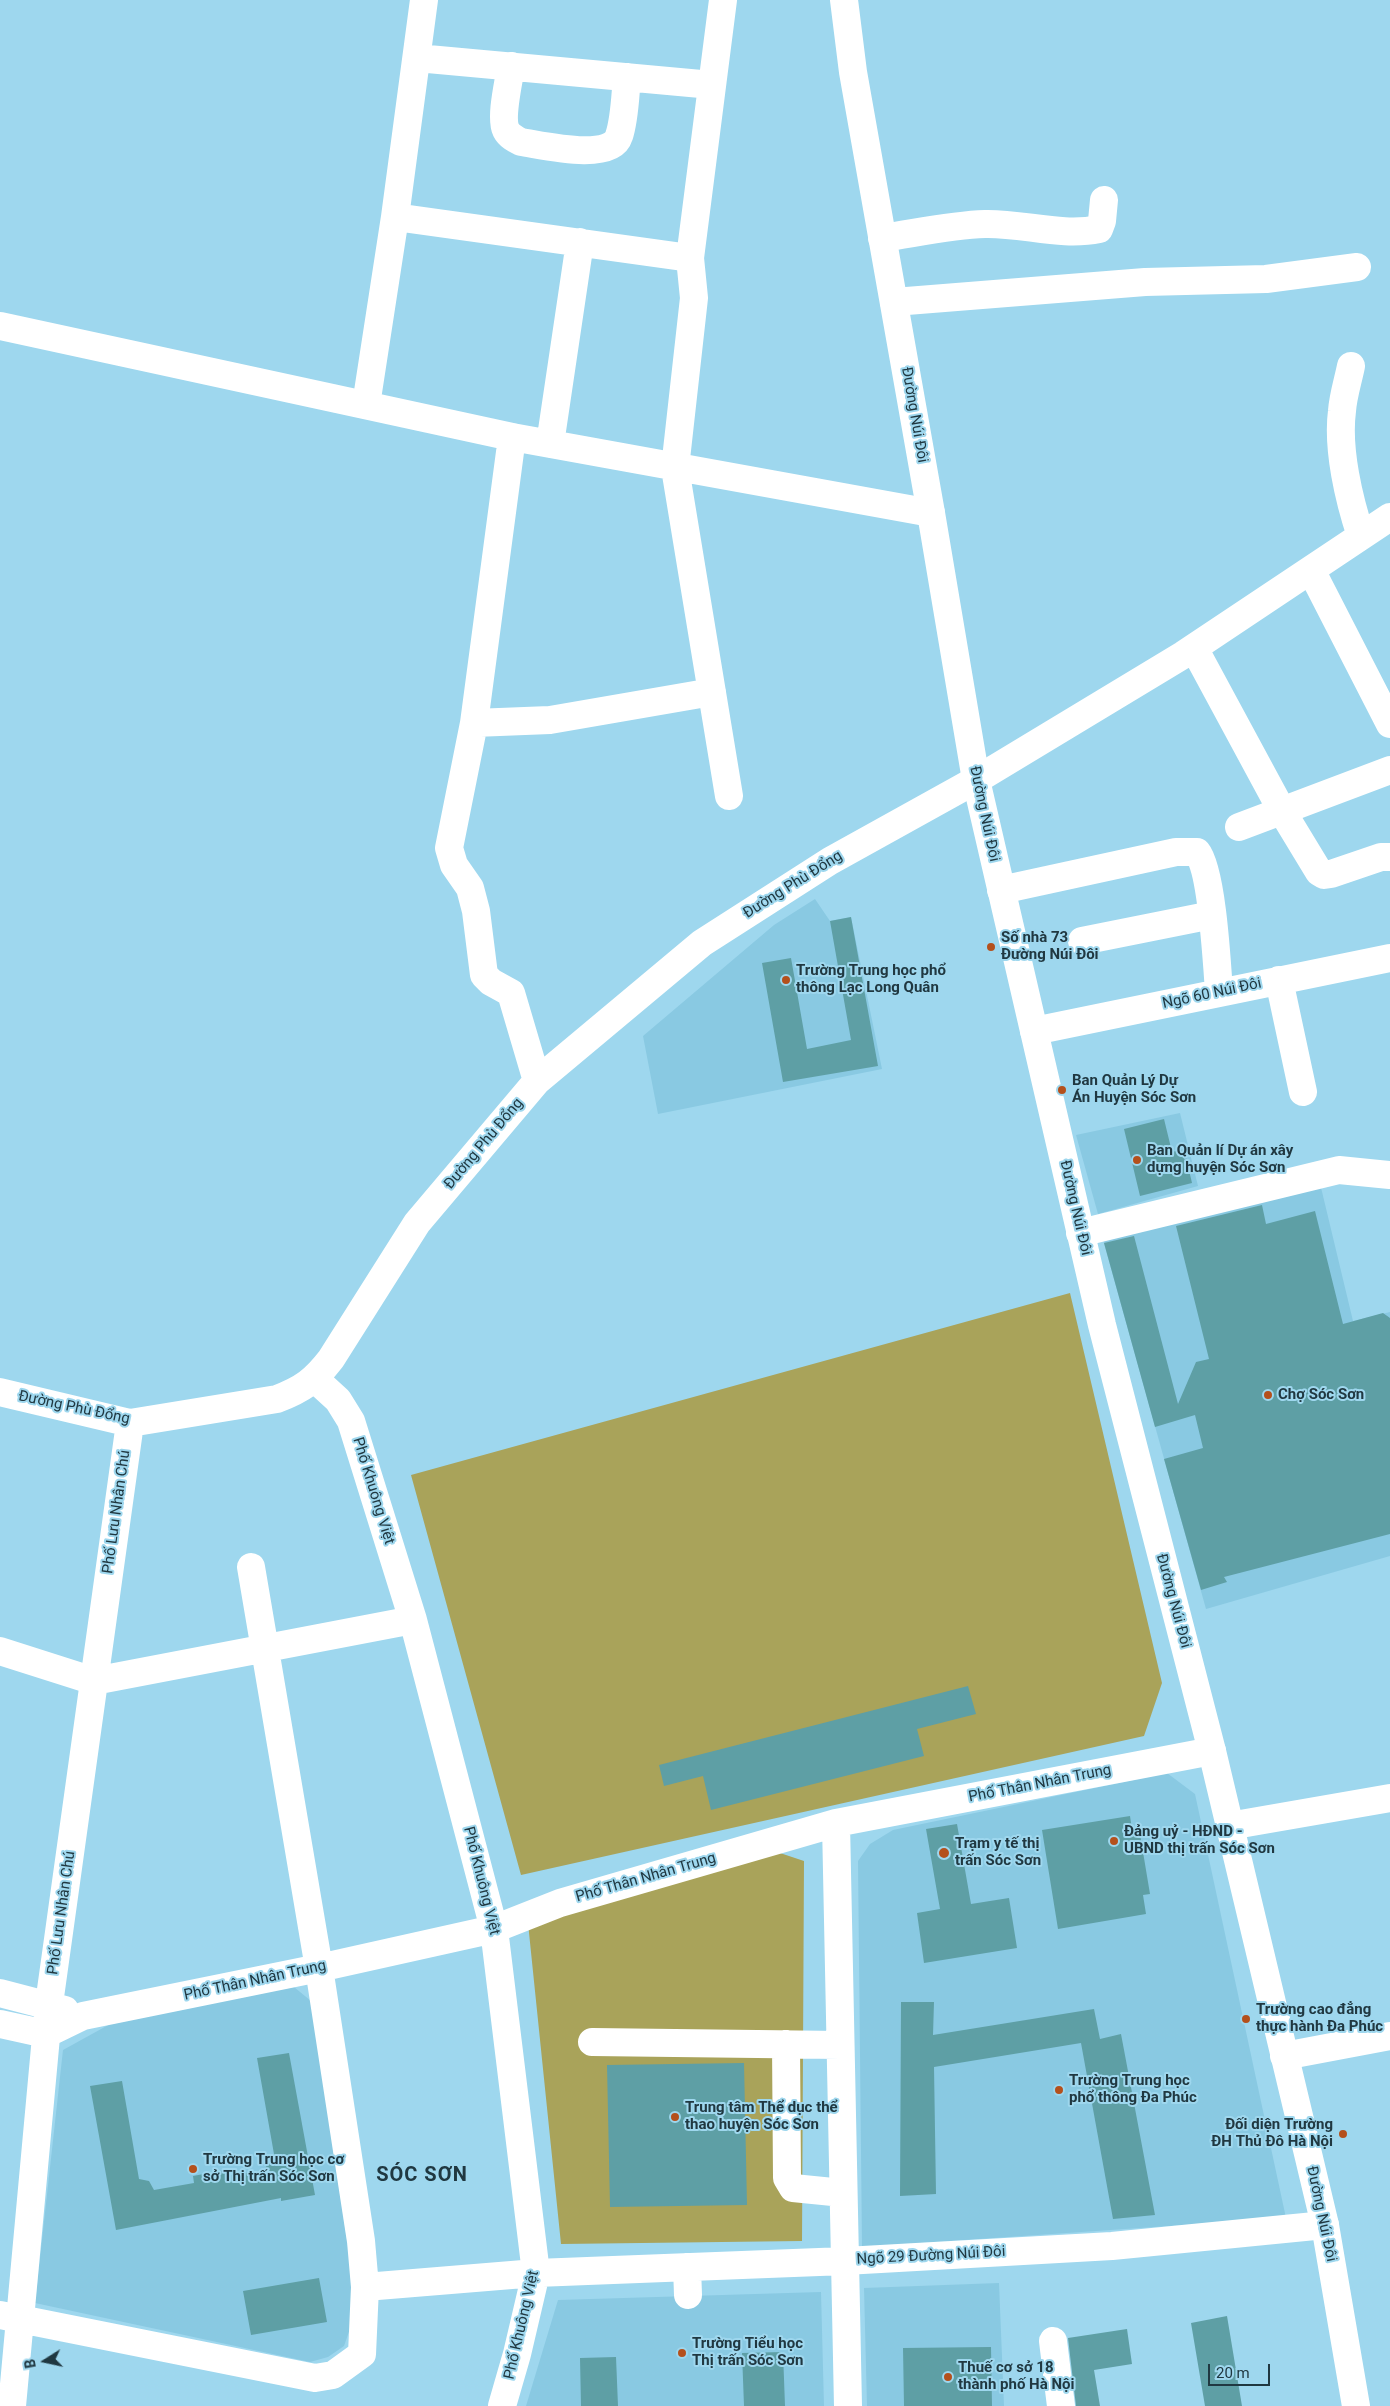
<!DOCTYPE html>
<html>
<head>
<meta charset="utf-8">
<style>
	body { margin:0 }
	#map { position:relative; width:1390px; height:2406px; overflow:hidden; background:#9ed7ee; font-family:Roboto,sans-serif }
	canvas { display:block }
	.north { position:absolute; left:20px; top:2336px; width:50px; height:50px; -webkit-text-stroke:4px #9ed7ee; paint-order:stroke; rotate:260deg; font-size:14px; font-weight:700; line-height:20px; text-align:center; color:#203841 }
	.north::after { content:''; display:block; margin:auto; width:18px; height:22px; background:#203841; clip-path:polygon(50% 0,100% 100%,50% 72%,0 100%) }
	.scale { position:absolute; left:1208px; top:2364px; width:62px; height:22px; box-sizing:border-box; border:2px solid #203841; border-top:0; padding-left:6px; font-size:15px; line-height:18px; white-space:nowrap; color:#203841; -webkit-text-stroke:4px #9ed7ee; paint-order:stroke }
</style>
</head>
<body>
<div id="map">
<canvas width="1390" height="2406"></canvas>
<div class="north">B</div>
<div class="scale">20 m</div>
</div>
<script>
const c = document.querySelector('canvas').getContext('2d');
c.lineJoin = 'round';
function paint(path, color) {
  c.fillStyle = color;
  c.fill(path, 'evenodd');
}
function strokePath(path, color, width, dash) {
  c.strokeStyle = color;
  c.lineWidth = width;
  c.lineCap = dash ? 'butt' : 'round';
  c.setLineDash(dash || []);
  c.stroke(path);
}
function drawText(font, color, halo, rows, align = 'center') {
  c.font = font + ' Roboto,sans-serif';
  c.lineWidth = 4;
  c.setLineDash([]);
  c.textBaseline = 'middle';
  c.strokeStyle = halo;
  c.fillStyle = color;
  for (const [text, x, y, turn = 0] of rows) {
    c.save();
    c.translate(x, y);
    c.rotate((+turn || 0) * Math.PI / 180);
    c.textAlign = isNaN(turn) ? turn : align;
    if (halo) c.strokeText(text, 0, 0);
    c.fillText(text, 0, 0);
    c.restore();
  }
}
paint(new Path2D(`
	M815,899L830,921L851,917L882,1069L658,1114L643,1036L774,925Z
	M1180,1113L1198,1186L1098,1214L1076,1135Z
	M1318,1175L1353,1321L1390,1312V1556L1206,1609L1100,1229Z
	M1167,1773L1195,1794L1286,2218L862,2247L858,1861L870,1844L893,1830Z
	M294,1987L311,2001L354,2287L352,2323L344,2346L328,2357L310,2362L35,2303L63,2050L121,2018Z
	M999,2283L1004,2406H867L864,2288Z
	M821,2292L824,2406H526L558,2300Z`), '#89c9e2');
paint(new Path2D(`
	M1070,1293L1162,1683L1144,1736L521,1875L411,1475Z
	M777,1852L804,1861L802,2241L561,2244L528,1923Z`), '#a9a35a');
paint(new Path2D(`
	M851,917L878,1066L783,1082L762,963L791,958L807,1049L851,1040L830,921Z
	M1164,1119L1172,1152L1184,1149L1192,1183L1140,1196L1124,1129Z
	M1262,1205L1266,1224L1315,1211L1343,1324L1383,1313L1390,1318V1534L1224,1577L1227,1582L1201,1590L1164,1459L1203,1448L1195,1415L1155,1427L1104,1243L1134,1236L1178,1404L1196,1362L1209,1359L1176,1226Z
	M968,1686L976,1714L917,1729L924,1756L711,1810L703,1776L664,1786L659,1765Z
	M1130,1816L1133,1836L1140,1834L1150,1894L1143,1895L1146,1914L1058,1929L1042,1830Z
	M957,1824L971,1904L1009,1898L1017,1948L924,1963L917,1913L940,1909L926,1829Z
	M901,2002H934L933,2035L1094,2009L1100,2039L1121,2034L1155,2215L1113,2219L1081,2043L934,2067L936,2194L900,2196Z
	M289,2053L315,2195L281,2201V2198L116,2230L90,2086L122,2081L139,2179L149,2181L154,2190L194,2183L193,2176L225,2170L226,2176L264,2170L274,2154L257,2058Z
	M744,2063L747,2205L610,2207L607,2065Z
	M319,2278L327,2322L251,2335L243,2291Z
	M1227,2316L1242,2406H1205L1191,2323Z
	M1127,2329L1132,2364L1094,2370L1100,2406H1076L1068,2338Z
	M991,2347L992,2406H904L903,2348Z
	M783,2352L785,2406H744L742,2353Z
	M616,2357L618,2406H581L580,2358Z`), '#5e9fa5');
strokePath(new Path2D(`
	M723,0L690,258L694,298L675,468L729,796
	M417,58L712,85
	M511,66C509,81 500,117 506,130C509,136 515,139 521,142C542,145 611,162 619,136C625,118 625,96 627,77
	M395,217L690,258
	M882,238C916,233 951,225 985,224C1023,223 1061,237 1099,229L1102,221L1104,200
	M894,302L1145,282L1266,279L1357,267
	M0,326L512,437L931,513
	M1351,366C1348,381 1343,396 1342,411C1337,449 1349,500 1361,536
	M366,405L395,217L424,0
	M512,437L474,723L449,848L454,865L470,888L476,911L484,975L491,982L511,993L537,1081
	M550,444L580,242
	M1311,570L1390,724
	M1194,648L1282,811L1319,872L1324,875L1331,874L1381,857H1390
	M474,723L550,720L712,692
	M1239,827L1390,770
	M1001,890L1176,852H1197C1212,870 1217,964 1219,992
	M1082,941L1212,915
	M1279,980L1303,1092
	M1034,1031L1390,958
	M1080,1233L1339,1170L1390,1175
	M315,1379L338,1400L351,1421L413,1620L494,1929L536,2273L517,2354L502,2406
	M0,1392L130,1423L277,1399C303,1389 314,1381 331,1359L417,1223L537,1081L702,943L830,861L976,780L1183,655L1390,517
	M0,1651L94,1681L413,1620
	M836,1823L848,2406
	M1229,1826L1390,1798
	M0,1993L65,2010
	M0,2024L46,2034L83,2016L319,1968L494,1929L560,1903L836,1823L1212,1751
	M592,2042L840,2045
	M786,2044L787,2178L793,2188L843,2193
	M1284,2056L1390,2036
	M687,2267L688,2295
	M365,2287L536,2273L845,2261L1112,2246L1325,2225
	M0,2315L315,2378L333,2375L362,2354L365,2287L361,2241L319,1968L251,1567
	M1053,2341L1061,2406
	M12,2406L49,2004L130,1423`), '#fff', 28);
strokePath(new Path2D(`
	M844,0L853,72L931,513L976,780L1102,1325L1212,1751L1325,2225L1356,2406`), '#fff', 28);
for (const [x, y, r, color] of [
	[991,947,5,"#b4501c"],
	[786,980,5,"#b4501c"],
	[1062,1090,5,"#b4501c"],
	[1137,1160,5,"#b4501c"],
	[1268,1395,5,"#b4501c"],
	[1114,1841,5,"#b4501c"],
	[944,1853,6,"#b4501c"],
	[1246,2019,5,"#b4501c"],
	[1059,2090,5,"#b4501c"],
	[675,2117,5,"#b4501c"],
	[1343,2134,5,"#b4501c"],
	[193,2169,5,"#b4501c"],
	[682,2353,5,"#b4501c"],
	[948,2377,5,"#b4501c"]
]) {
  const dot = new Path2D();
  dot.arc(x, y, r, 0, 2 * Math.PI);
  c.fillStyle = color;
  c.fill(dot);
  strokePath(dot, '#9ed7ee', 2);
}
drawText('15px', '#203841', '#9ed7ee', [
	["Đường Núi Đôi",914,415,80],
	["Đường Núi Đôi",984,814,78],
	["Đường Phù Đổng",793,885,-32],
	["Ngõ 60 Núi Đôi",1212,994,-12],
	["Đường Phù Đổng",484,1144,-50],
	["Đường Núi Đôi",1075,1208,77],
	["Đường Phù Đổng",74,1408,12],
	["Phố Khuông Việt",373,1491,73],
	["Phố Lưu Nhân Chú",117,1512,-82],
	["Đường Núi Đôi",1173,1601,75],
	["Phố Thân Nhân Trung",1040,1784,-11],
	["Phố Thân Nhân Trung",646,1878,-16],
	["Phố Khuông Việt",481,1881,76],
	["Phố Lưu Nhân Chú",62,1913,-82],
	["Phố Thân Nhân Trung",255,1981,-12],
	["Đường Núi Đôi",1321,2214,78],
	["Ngõ 29 Đường Núi Đôi",931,2256,-3],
	["Phố Khuông Việt",522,2325,-77]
]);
drawText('bold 15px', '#203841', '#9ed7ee', [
	["Số nhà 73",1001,938],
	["Đường Núi Đôi",1001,955],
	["Trường Trung học phổ",796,971],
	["thông Lạc Long Quân",796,988],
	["Ban Quản Lý Dự",1072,1081],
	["Án Huyện Sóc Sơn",1072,1098],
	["Ban Quản lí Dự án xây",1147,1151],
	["dựng huyện Sóc Sơn",1147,1168],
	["Chợ Sóc Sơn",1278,1395],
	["Đảng uỷ - HĐND -",1124,1832],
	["UBND thị trấn Sóc Sơn",1124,1849],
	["Trạm y tế thị",955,1844],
	["trấn Sóc Sơn",955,1861],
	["Trường cao đẳng",1256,2010],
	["thực hành Đa Phúc",1256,2027],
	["Trường Trung học",1069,2081],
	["phổ thông Đa Phúc",1069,2098],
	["Trung tâm Thể dục thể",685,2108],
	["thao huyện Sóc Sơn",685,2125],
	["Đối diện Trường",1333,2125,"right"],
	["ĐH Thủ Đô Hà Nội",1333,2142,"right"],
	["Trường Trung học cơ",203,2160],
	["sở Thị trấn Sóc Sơn",203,2177],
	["Trường Tiểu học",692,2344],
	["Thị trấn Sóc Sơn",692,2361],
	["Thuế cơ sở 18",958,2368],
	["thành phố Hà Nội",958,2385]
], 'left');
c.letterSpacing = '1px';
drawText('bold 20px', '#203841', '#9ed7ee', [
	["SÓC SƠN",422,2176]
]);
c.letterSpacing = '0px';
</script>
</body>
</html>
